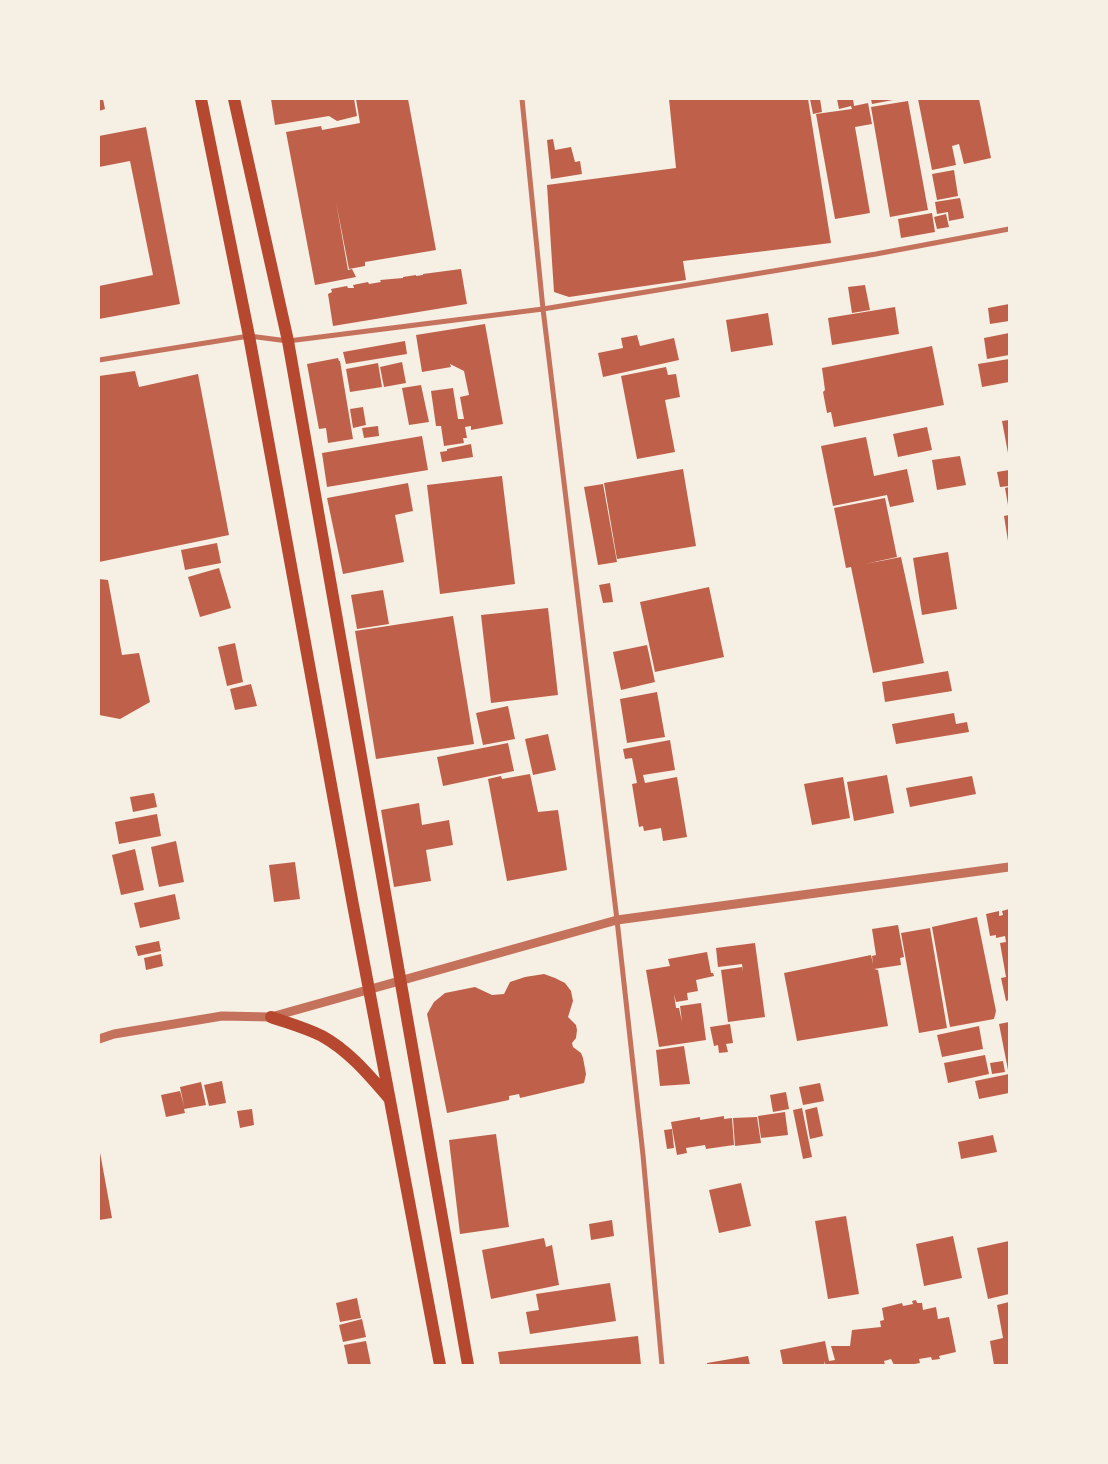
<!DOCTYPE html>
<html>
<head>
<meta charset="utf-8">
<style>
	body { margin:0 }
	#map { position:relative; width:1108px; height:1464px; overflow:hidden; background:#f6efe4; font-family:"DejaVu Sans",sans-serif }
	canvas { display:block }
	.frame { position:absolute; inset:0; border:100px solid #f6efe4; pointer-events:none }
</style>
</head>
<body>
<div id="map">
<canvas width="1108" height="1464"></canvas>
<div class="frame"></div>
</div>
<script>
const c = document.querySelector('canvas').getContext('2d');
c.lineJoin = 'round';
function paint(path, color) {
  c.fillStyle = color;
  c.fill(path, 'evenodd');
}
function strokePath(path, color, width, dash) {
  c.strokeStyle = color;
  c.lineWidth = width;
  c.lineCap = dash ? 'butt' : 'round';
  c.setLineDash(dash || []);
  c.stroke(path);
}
paint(new Path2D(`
	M99,99H103L105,109L99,111Z
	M271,99H354L357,116L337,121L329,116L275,125Z
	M356,99H408L436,250L365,262V266L349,269L336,202L348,270L352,269L356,277L315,285L286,132L321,126L322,130L360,123Z
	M669,99H808L831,243L683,261L686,280L569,297L554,292L547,185L676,168Z
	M810,99H820L822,112L813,114Z
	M837,99H853L854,106L868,103L872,124L855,127L870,213L835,219L816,114L852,109L851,106L839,109Z
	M871,99H893V100L872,104Z
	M918,99H979L991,158L964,164L959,144L952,146L956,165L932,170Z
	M908,101L928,210L890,217L871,107Z
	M146,127L180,304L99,319V286L153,275L130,161L99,167V136Z
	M553,139L555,150L571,147L575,162L580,161L582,174L551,179L547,140Z
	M954,170L958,196L937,200L932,174Z
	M960,198L964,218L949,221L948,212L937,214L935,202Z
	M932,213L935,232L901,238L898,219Z
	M946,214L949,227L937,229L934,217Z
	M461,269L467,304L333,326L328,294L332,292L331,289L347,286L348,288H354L353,285L368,282L369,284L381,282L380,280L403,278V277L416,275V276L423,275V274Z
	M865,285L870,310L852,313L848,287Z
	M1009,304V321L990,324L988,308Z
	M895,307L899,334L832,345L828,318Z
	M768,313L773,345L731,352L726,320Z
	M485,324L503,424L471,430V426L465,427L467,438H463L464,443L444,446L441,426H436L431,391L453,388L458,419H464L460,397L469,395L464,371L450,364L451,367L422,372L416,335Z
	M1009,333V355L987,359L984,338Z
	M637,335L640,346L674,338L679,360L603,377L598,353L623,348L621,338Z
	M405,341L407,354L346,364L343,352Z
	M932,346L944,405L834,427L831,412L827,413L823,392L825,390L822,368Z
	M338,358L339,361H340L353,439L328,443L326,428L319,429L307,364Z
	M1009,359V382L982,387L978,364Z
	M402,362L406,383L384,387L380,367Z
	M378,363L382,387L350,392L346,369Z
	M666,367L668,375L676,374L680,397L665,400L675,452L637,459L621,376Z
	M135,371L139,387L198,374L229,535L99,562V376Z
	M421,385L429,422L409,425L402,388Z
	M363,407L366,425L353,428L350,409Z
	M1009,420V452L1008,453L1002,421Z
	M378,426L379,436L364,438L362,428Z
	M927,427L932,450L898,457L893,434Z
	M422,436L428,470L327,487L322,453Z
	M866,437L874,476L907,469L914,502L890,507L887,495L833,506L821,446Z
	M471,444L473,457L442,462L440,452L447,451V449Z
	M960,456L966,485L937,490L932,460Z
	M683,469L696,546L617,559L604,483Z
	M1009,470V486L1000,487L997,472Z
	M502,476L515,584L440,594L427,485Z
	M408,483L413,511L395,515L404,562L343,574L327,498Z
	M603,484L617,562L598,565L584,487Z
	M1009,487V504L1008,505L1005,488Z
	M885,498L897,557L865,564L901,557L924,663L873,673L851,567L846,568L834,508Z
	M1009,515V541H1008L1004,516Z
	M217,543L221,563L185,570L181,550Z
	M948,552L957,609L922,615L913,558Z
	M219,568L231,608L200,617L188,577Z
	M99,579L108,580L122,655L139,653L150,702L120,719L99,715Z
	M610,583L613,602L603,603L599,585Z
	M709,587L724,657L655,672L640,602Z
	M383,590L389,624L357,629L351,595Z
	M548,608L558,695L491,703L481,615Z
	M453,616L474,744L376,759L355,631Z
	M235,643L243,682L227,686L218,647Z
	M647,645L655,682L621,690L613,652Z
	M948,671L952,691L885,702L882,682Z
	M251,684L257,706L235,710L230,689Z
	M657,692L665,737L627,743L620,699Z
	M508,706L515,739L483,745L476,713Z
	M954,713L956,724L967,722L969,732L896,744L892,724Z
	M548,734L556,770L533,775L525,739Z
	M670,740L675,770L643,775L645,783L677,777L687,837L663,841L661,828L644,831L643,826L639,827L632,784L637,783L632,758L625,759L623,749Z
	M508,743L514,771L443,786L437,757Z
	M530,774L538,812L558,810L567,870L507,881L488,779L501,776L502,779Z
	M887,775L894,813L854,821L847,782Z
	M972,776L976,794L910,807L906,788Z
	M843,777L850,818L812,825L804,784Z
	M154,793L157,807L133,812L130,797Z
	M419,803L422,825L449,820L453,845L426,850L431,881L394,887L381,810Z
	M157,814L161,836L119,844L115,822Z
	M176,841L184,882L159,887L151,847Z
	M135,849L144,890L121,895L112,855Z
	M295,862L300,899L274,902L269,865Z
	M175,894L180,919L140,928L134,903Z
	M1009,909V1000L1006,1001L1001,978L1006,977L1000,943L1006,942L1005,936L996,938V935L990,936L986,914L999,911V916L1003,915L1002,911Z
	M977,917L996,1011L994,1019L950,1027L932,927Z
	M898,925L904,957L900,958L901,965L874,969L878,970L888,1026L797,1041L784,973L871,955L873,964L872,956L876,955L872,929Z
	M930,928L947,1028L919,1033L901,933Z
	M159,941L161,951L138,956L135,946Z
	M755,943L765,1017L728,1022L721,970L742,967L743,972L742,964L718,967L716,948Z
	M707,952L711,973H713L714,976L696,980L698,991L687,993L688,1000L676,1002L674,994L676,1008H679L682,1022L680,1006L701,1003L706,1040L659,1047L646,970L670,966L668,959Z
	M161,954L163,966L146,970L144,958Z
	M544,974L555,978L565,983L571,991L573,1001L568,1017L576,1025L577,1030L576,1038L572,1043L573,1047L581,1053L583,1058L586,1074L584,1083L520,1098L519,1094L509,1096V1100L447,1113L427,1014L434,1002L445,993L475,987L492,995L504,994L510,982L525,977Z
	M1009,1022V1069L1008,1070L999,1024Z
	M730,1024L733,1043L726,1044L728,1052L719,1053L718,1045L714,1046L710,1027Z
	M979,1026L983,1049L942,1057L937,1035Z
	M684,1046L690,1084L660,1086L656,1050Z
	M985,1055L989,1074L948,1083L944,1063Z
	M1003,1061L1005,1072L992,1074L990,1063Z
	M1009,1074V1093L979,1099L975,1081Z
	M222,1081L226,1103L209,1106L204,1085Z
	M201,1082L206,1105L184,1109L185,1113L166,1117L161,1095L180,1091L184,1106L180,1087Z
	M820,1083L824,1101L803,1105L799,1087Z
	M786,1092L789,1109L773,1112L770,1095Z
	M817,1107L823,1136L810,1139L805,1110Z
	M802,1108L812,1157L803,1159L793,1110Z
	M252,1109L254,1125L240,1128L237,1111Z
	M785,1112L788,1135L761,1138L758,1116Z
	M724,1116V1119L732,1118L734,1145L706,1149L705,1145L686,1148L687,1153L677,1155L671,1122L700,1117V1120Z
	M757,1117L761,1143L735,1146L733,1118Z
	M672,1129L674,1148L667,1149L664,1130Z
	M496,1134L509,1227L460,1234L449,1140Z
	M993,1135L997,1152L961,1159L958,1142Z
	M99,1147L112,1218L99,1220Z
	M741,1183L751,1226L719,1233L709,1190Z
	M846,1216L859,1294L828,1299L815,1221Z
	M612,1220L614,1236L591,1240L589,1224Z
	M953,1236L962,1278L924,1286L916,1244Z
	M544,1238L546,1247L552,1245L559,1285L491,1299L482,1250Z
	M1009,1241V1294L988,1299L977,1248Z
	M610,1283L616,1321L530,1334L526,1312L539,1310L536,1294Z
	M357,1298L361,1318L340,1322L336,1303Z
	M916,1300L917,1303H922L923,1310L936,1307L938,1319L949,1317L956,1352L939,1356L940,1359L932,1360L931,1357L919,1359L920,1363L909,1365H894L891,1359L884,1361L885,1365H825L824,1361V1365H783L780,1350L825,1341L829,1361L835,1360L831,1346H850L852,1330L881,1327L880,1321L884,1320L882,1308L902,1303L903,1306L913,1304L912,1301Z
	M1009,1302V1365H994L990,1341L1003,1338L997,1305Z
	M362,1319L366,1337L343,1342L339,1325Z
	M638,1336L641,1365H500L498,1352Z
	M366,1341L371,1365H348L344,1345Z
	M748,1356L750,1365H707V1363Z`), '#bf614a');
strokePath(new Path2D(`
	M522,99L543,309L617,920L643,1155L662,1365
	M99,360L249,336L288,341L543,309L876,254L1009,229`), '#c5725c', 5);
strokePath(new Path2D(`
	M99,1039L114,1034L222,1016L271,1017L617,920L1009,867`), '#c5725c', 9);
strokePath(new Path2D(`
	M201,99L249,336L353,905L440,1365
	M234,99L288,341L468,1365
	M271,1017C288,1023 306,1028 322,1036C349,1051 368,1074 388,1097`), '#b5482f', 12);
</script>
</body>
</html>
